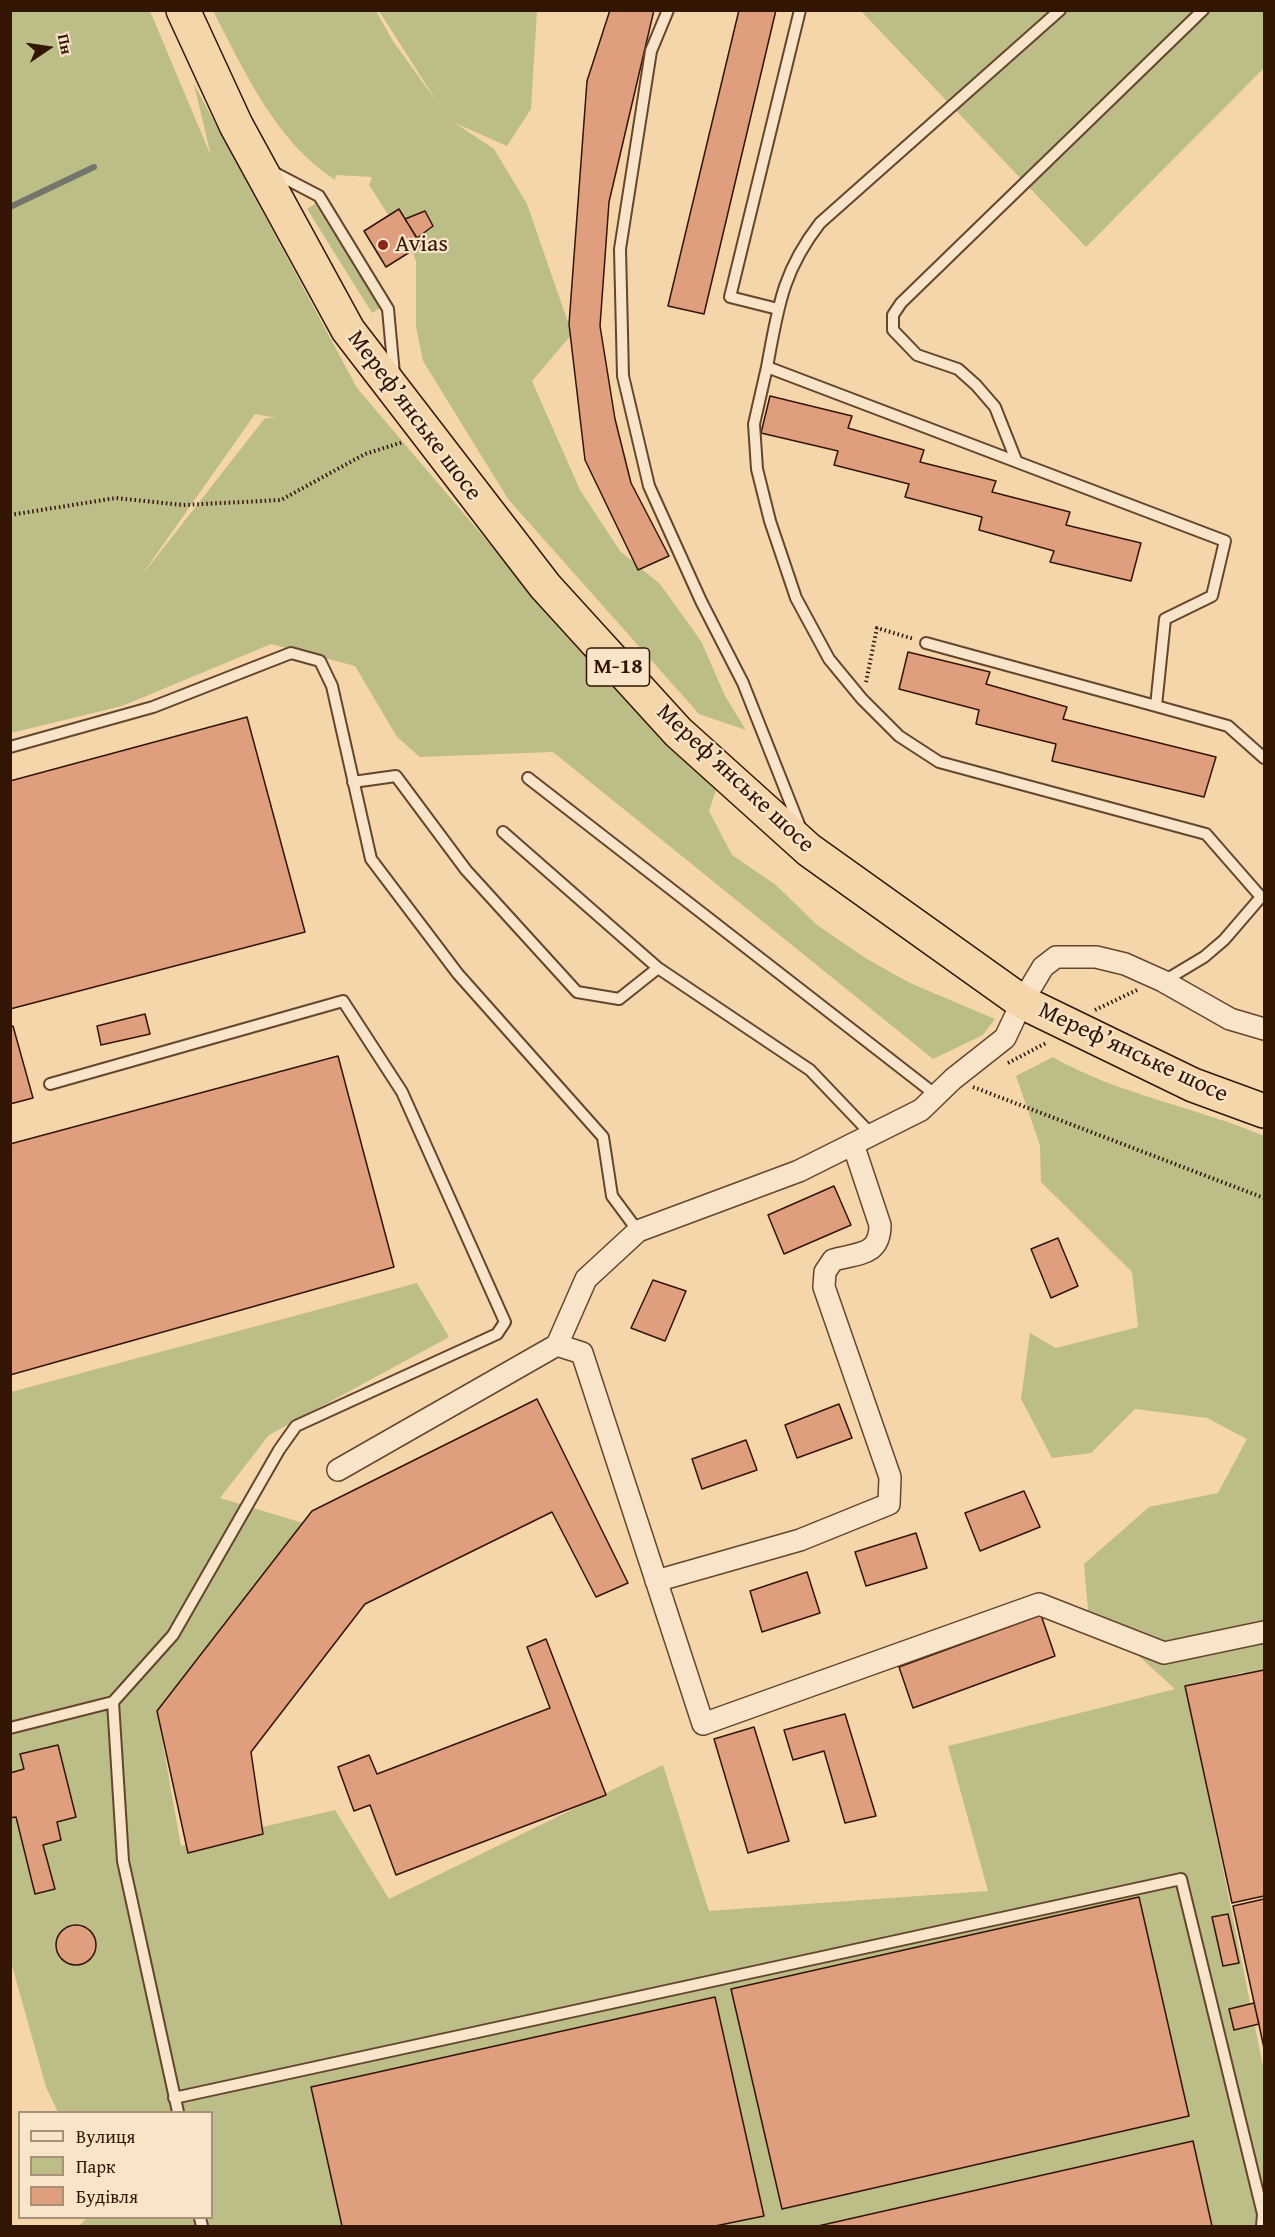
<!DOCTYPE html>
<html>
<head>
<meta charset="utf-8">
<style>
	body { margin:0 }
	#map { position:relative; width:1275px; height:2237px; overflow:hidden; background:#f5d6aa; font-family:"Gentium Book Plus",serif }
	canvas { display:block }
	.frame { position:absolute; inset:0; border:12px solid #331503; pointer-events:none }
	.legend { position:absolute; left:18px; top:2111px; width:195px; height:108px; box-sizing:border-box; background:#f8e4c8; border:2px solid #a99179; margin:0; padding:8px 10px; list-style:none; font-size:18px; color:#331503 }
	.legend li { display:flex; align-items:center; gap:12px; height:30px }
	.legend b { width:30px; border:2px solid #a99179 }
	.north { position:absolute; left:18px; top:18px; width:60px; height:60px; -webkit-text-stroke:4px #f8e4c8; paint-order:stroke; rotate:77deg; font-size:16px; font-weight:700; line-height:24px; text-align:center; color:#331503 }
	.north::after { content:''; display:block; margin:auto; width:21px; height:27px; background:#331503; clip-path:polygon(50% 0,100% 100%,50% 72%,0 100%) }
</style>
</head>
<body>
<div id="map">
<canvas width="1275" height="2237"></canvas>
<div class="frame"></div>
<ul class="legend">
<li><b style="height:8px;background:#f8e4c8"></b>Вулиця</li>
<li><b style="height:16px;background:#bdbd88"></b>Парк</li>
<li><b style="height:16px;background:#df9e7e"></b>Будівля</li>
</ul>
<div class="north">Пн</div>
</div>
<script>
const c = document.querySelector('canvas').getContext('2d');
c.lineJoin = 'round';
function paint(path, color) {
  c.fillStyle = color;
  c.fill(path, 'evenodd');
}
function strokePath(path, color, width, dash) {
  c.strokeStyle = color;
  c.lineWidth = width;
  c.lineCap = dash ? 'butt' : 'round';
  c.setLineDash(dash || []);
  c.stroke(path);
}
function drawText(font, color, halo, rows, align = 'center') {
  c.font = font + ' "Gentium Book Plus",serif';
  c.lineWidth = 4.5;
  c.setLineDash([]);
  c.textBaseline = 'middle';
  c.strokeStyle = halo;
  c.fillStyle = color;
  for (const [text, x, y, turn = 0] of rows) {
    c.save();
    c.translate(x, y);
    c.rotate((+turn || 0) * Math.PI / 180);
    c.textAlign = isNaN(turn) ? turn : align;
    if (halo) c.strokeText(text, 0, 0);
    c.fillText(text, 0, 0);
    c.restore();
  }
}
paint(new Path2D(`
	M10,11H150L211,156L194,84L357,388L528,589L718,784L709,811L732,855L776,885L817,925L867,959L910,983L995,1019L983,1035L933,1059L553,752L420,757L397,737L355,666L271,644L122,706L11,733ZM255,414L276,418H265L139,579Z
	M213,11H376L393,41L439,105L379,11H537L531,109L507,146L455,123L494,149L527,204L572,334L532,381L580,490L620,551L660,584L701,641L725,696L746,730L699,714L508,499L423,361L416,327V261L412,251L417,238L433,226L425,211L405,219L389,216L369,185L372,177L336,175L335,180C275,141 245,72 213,11Z
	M861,11H1264V68L1086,247Z
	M315,204L380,308L372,313L307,209Z
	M1053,1057C1116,1094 1196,1107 1264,1136V1670L1244,1674V1672L1186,1687L1264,2071V2226H79L87,2218H212V2112H58L46,2087L11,1962V1392L417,1283L449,1337L269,1435L220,1498L303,1523L157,1711L181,1846L335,1810L389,1899L663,1765L709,1911L988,1891L948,1746L1175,1689L1088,1610L1084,1564L1149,1507L1218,1493L1247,1439L1207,1418L1135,1409L1091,1453L1052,1458L1021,1399L1030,1333L1056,1348L1138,1327L1132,1272L1041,1182L1040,1145L1016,1076Z`), '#bdbd88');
strokePath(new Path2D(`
	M10,207L94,167`), '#73766b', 6);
const building = new Path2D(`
	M610,10H654L609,202L600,326L615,419L631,483L669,556L638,570L585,460L569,324L587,81Z
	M739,10H776L704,314L668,306Z
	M399,209L421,245L386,267L364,231Z
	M425,211L433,226L417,238L405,219Z
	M770,396L852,416L848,428L924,450L920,462L996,481L992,492L1070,512L1066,525L1141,543L1131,581L1050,562L1054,551L979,530L982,517L905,497L909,484L834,465L838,451L761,433Z
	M908,652L990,672L986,684L1067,707L1063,719L1216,757L1204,797L1052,761L1056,744L976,724L979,710L899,689Z
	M247,717L305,932L10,1009V781Z
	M145,1014L150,1034L101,1045L97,1026Z
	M13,1026L33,1098L10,1104V1027Z
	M338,1056L394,1267L10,1375V1144Z
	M834,1186L851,1225L784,1254L768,1215Z
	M1058,1238L1078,1286L1051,1298L1031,1249Z
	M653,1280L686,1291L665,1341L631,1328Z
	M537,1399L628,1583L596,1597L552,1512L365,1604L251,1752L263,1834L188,1853L157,1711L312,1511Z
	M839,1404L852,1438L797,1458L785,1425Z
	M746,1440L757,1470L702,1489L692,1459Z
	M1024,1491L1040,1527L980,1551L965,1513Z
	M916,1533L927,1568L866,1586L855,1552Z
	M807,1572L820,1613L762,1632L750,1591Z
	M1041,1615L1055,1656L913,1708L899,1667Z
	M546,1639L606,1795L396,1875L370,1805L354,1811L338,1767L369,1755L377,1774L550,1708L527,1647Z
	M1264,1670V1896L1232,1903L1185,1686Z
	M845,1714L876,1816L845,1823L824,1751L793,1760L784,1730Z
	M754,1727L789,1841L748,1853L714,1739Z
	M58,1745L76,1817L57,1822L61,1840L43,1845L55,1889L35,1894L16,1817L10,1818V1773L24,1769L20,1754Z
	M1139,1897L1189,2116L782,2209L731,1989Z
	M1264,1899V2048L1233,1906Z
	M1228,1914L1239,1963L1223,1966L1212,1917Z
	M56 1945a20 20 0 1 1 40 0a20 20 0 1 1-40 0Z
	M715,1997L764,2216L715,2226H342L311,2087Z
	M1254,2003L1259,2024L1234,2030L1229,2009Z
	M1193,2141L1212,2226H818Z`);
paint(building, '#df9e7e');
strokePath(building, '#331503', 1.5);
const lane = new Path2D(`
	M668,10L651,51L620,249L623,376L649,486L701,601L743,683L800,827
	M271,171L319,196L388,309L394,374
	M778,309L730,297L800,10
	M767,367L754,424L757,469L770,521L796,598L829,659L862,699L899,736L939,762L1206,834L1261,897L1224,940L1204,957L1164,981
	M1016,460L995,407L976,385L958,369L917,355L893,330V315L901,303L1203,10
	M926,643L1156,706L1165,619L1212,596L1225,541L767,367C778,308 782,272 820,223L1060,10
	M1156,706L1228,726L1264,758
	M10,747L153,707L291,653L320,661L332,686L371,859L458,974L603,1137L612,1196L638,1231
	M528,778L936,1095
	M353,782L396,776L466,870L577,992L619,999L658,968L503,832
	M658,968L810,1070L872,1135
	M50,1084L343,1001L402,1092L505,1322L497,1334L296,1426L279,1450L173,1635L113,1702L123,1861L178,2112
	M10,1728L113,1702
	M174,2098L1181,1879L1263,2214L1262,2226
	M200,2218L202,2226`);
const street = new Path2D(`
	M557,1345L582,1353L703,1724L1039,1604L1164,1653L1264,1632
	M338,1470L557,1345L586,1279L638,1231L799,1171L921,1110L953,1079L1005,1038L1022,1002L1043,967L1056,957H1096L1125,964L1163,981L1230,1019L1264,1029
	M656,1581L800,1540L889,1504L890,1477L824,1287L825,1272L833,1260C858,1253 880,1256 880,1225L853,1144`);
const highway = new Path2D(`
	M183,10L236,125L348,330L545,586L678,732L809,850L1022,1002L1193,1085L1264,1111`);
strokePath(lane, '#64452d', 14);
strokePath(street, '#64452d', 24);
strokePath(highway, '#331503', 36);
strokePath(new Path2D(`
	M10,515L116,498L183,505L281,500L365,454L403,442
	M866,682L877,628L914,639
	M1095,1010L1137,990
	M1008,1063L1046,1043
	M973,1087L1264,1198`), '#331503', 4, [1.5, 3]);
strokePath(lane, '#f8e4c8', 10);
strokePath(street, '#f8e4c8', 21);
strokePath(highway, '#f5d6aa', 33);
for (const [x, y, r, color] of [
	[383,245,6,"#8f2418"]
]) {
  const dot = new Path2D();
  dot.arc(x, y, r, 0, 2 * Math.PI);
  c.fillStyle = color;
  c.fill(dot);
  strokePath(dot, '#f8e4c8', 2);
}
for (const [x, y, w] of [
	[618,667,63]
]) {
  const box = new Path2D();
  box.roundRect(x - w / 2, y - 19, w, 38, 4.5);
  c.fillStyle = '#f8e4c8';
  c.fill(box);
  strokePath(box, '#331503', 1.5);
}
drawText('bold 22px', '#331503', null, [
	["М-18",618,667]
]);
drawText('24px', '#331503', '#f8e4c8', [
	["Avias",395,245]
], 'left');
drawText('24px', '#331503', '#f8e4c8', [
	["Мереф’янське шосе",414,416,53],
	["Мереф’янське шосе",735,779,43],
	["Мереф’янське шосе",1133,1053,25]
]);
</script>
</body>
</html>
